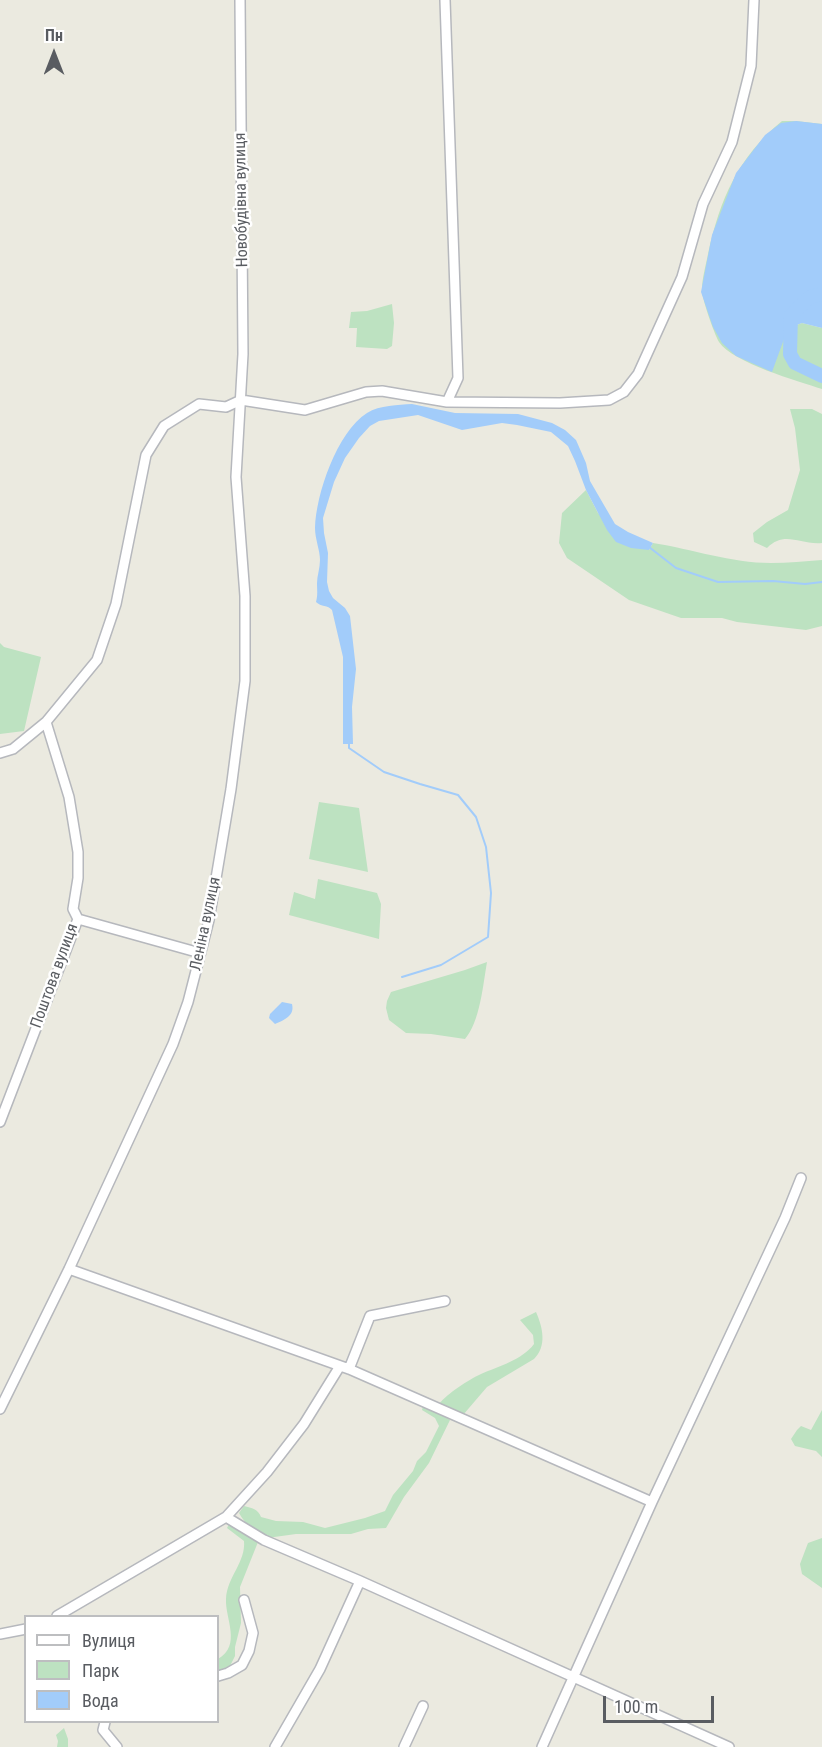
<!DOCTYPE html>
<html>
<head>
<meta charset="utf-8">
<style>
	body { margin:0 }
	#map { position:relative; width:822px; height:1747px; overflow:hidden; background:#ebeae0; font-family:"Roboto Condensed",sans-serif }
	canvas { display:block }
	.legend { position:absolute; left:24px; top:1615px; width:195px; height:108px; box-sizing:border-box; background:#fff; border:2px solid #bdbec0; margin:0; padding:8px 10px; list-style:none; font-size:18px; color:#595c61 }
	.legend li { display:flex; align-items:center; gap:12px; height:30px }
	.legend b { width:30px; border:2px solid #bdbec0 }
	.north { position:absolute; left:24px; top:24px; width:60px; height:60px; -webkit-text-stroke:4px #fff; paint-order:stroke; rotate:0deg; font-size:16px; font-weight:700; line-height:24px; text-align:center; color:#595c61 }
	.north::after { content:''; display:block; margin:auto; width:21px; height:27px; background:#595c61; clip-path:polygon(50% 0,100% 100%,50% 72%,0 100%) }
	.scale { position:absolute; left:603px; top:1696px; width:111px; height:27px; box-sizing:border-box; border:3px solid #595c61; border-top:0; padding-left:8px; font-size:18px; line-height:21px; white-space:nowrap; color:#595c61; -webkit-text-stroke:4px #fff; paint-order:stroke }
</style>
</head>
<body>
<div id="map">
<canvas width="822" height="1747"></canvas>
<ul class="legend">
<li><b style="height:8px;background:#fff"></b>Вулиця</li>
<li><b style="height:16px;background:#bde2c1"></b>Парк</li>
<li><b style="height:16px;background:#a2ccfa"></b>Вода</li>
</ul>
<div class="north">Пн</div>
<div class="scale">100 m</div>
</div>
<script>
const c = document.querySelector('canvas').getContext('2d');
c.lineJoin = 'round';
function paint(path, color) {
  c.fillStyle = color;
  c.fill(path, 'evenodd');
}
function strokePath(path, color, width, dash) {
  c.strokeStyle = color;
  c.lineWidth = width;
  c.lineCap = dash ? 'butt' : 'round';
  c.setLineDash(dash || []);
  c.stroke(path);
}
function drawText(font, color, halo, rows, align = 'center') {
  c.font = font + ' "Roboto Condensed",sans-serif';
  c.lineWidth = 5;
  c.setLineDash([]);
  c.textBaseline = 'middle';
  c.strokeStyle = halo;
  c.fillStyle = color;
  for (const [text, x, y, turn = 0] of rows) {
    c.save();
    c.translate(x, y);
    c.rotate((+turn || 0) * Math.PI / 180);
    c.textAlign = isNaN(turn) ? turn : align;
    if (halo) c.strokeText(text, 0, 0);
    c.fillText(text, 0, 0);
    c.restore();
  }
}
paint(new Path2D(`
	M782,121H796L822,124L788,328L802,323L822,328V389C798,381 733,363 719,342C714,333 702,299 702,290C702,278 706,265 708,254C720,199 738,157 782,121Z
	M392,304L394,323L392,346L387,349L356,347L357,328H349L351,312L367,311Z
	M790,409H812L822,414V543C799,545 785,530 767,548L754,542L753,533L767,522L788,510L800,470L795,428Z
	M586,490L598,513L649,550L653,543C692,549 731,563 771,563C788,563 805,561 822,560V626L806,630L737,622L722,618H681L629,600L567,558L559,543L562,513Z
	M0,643L4,647L41,657L24,731L0,734Z
	M319,802L359,808L368,872L309,859Z
	M318,879L377,893L381,904L379,939L289,915L294,892L315,899Z
	M487,962C483,985 480,1022 465,1039L431,1034L406,1033L389,1020L386,1008L387,1001L391,992L465,970Z
	M536,1312C543,1328 547,1346 534,1359L487,1387L463,1415L439,1404C448,1393 468,1380 481,1374C499,1366 522,1360 534,1344L533,1335L520,1320Z
	M423,1406L442,1414L450,1420L429,1463L404,1497L386,1528L368,1529L351,1534H296L267,1538C256,1531 246,1526 239,1513L244,1506C252,1508 258,1509 261,1517L276,1521L303,1522L325,1528L365,1518L385,1511L393,1495L413,1471L417,1461L426,1452L439,1426L435,1418L422,1410Z
	M822,1410V1457L816,1451L795,1446L791,1439L797,1430L801,1426L811,1430Z
	M230,1522L258,1542L240,1587L241,1623L235,1647V1656L230,1666L218,1671V1659C242,1645 225,1619 226,1599C227,1577 246,1562 244,1541L227,1528Z
	M822,1538V1588L802,1574L800,1564L808,1543Z
	M64,1728L68,1739V1747H57L58,1741L56,1735Z`), '#bde2c1');
paint(new Path2D(`
	M796,121L822,124V328L802,323L788,328L772,372L736,356L722,343L713,327L701,292L712,235L736,173L765,135L781,123Z
	M412,404L455,413L518,414L552,423L565,430L576,440L586,463L590,481L615,524L628,532L653,543L649,550L631,548L616,542L607,530L586,490L575,461L568,446L551,432L517,425L502,423L462,430L418,415L379,421L370,426L359,438L345,458L334,482L323,518L324,533L328,553L327,582L329,591L333,598L345,608L350,616L356,669L352,707L353,744H343V657L332,610C328,605 321,607 316,602C318,595 317,590 317,583C317,576 320,568 320,560C320,550 315,539 315,528C316,494 337,432 367,413C380,405 398,405 412,404Z
	M282,1002L292,1004C295,1016 284,1020 275,1024L269,1018L270,1014Z`), '#a2ccfa');
strokePath(new Path2D(`
	M649,547L676,568L718,582L773,581L805,584L822,582
	M349,744V748L384,772L420,784L458,795L476,817L486,847L491,893L488,937L441,965L402,977`), '#a2ccfa', 2);
strokePath(new Path2D(`
	M822,294L810,297L791,315L790,354L795,363L822,376`), '#a2ccfa', 14);
const minor = new Path2D(`
	M445,0L458,378L447,402
	M0,753L13,749L46,722L97,660L116,604L146,455L164,426L199,404L226,407L241,400L305,410L366,392L382,391L447,402L560,403L609,400L624,392L638,374L682,277L703,204L732,142L751,66L754,0
	M78,919L200,953
	M0,1122L78,919L73,909L78,878V852L69,797L46,722
	M69,1269L349,1369L652,1502
	M349,1369L370,1316L445,1301
	M0,1409L69,1269L173,1044L188,1002L209,920L231,789L245,681V596L236,477L243,354L240,0
	M226,1517L264,1540L360,1581L729,1747
	M57,1616L226,1517L267,1472L304,1424L340,1366
	M0,1634L26,1629
	M218,1676L228,1673L242,1665L249,1651L253,1633L244,1600
	M105,1722L103,1730L117,1747
	M275,1747L320,1669L360,1581
	M404,1747L423,1706
	M542,1747L652,1502L785,1218L801,1178`);
strokePath(minor, '#b6b8bd', 12);
strokePath(minor, '#fff', 9);
drawText('16px', '#595c61', '#fff', [
	["Новобудівна вулиця",242,200,-91],
	["Леніна вулиця",206,924,-78],
	["Поштова вулиця",55,976,-70]
]);
</script>
</body>
</html>
